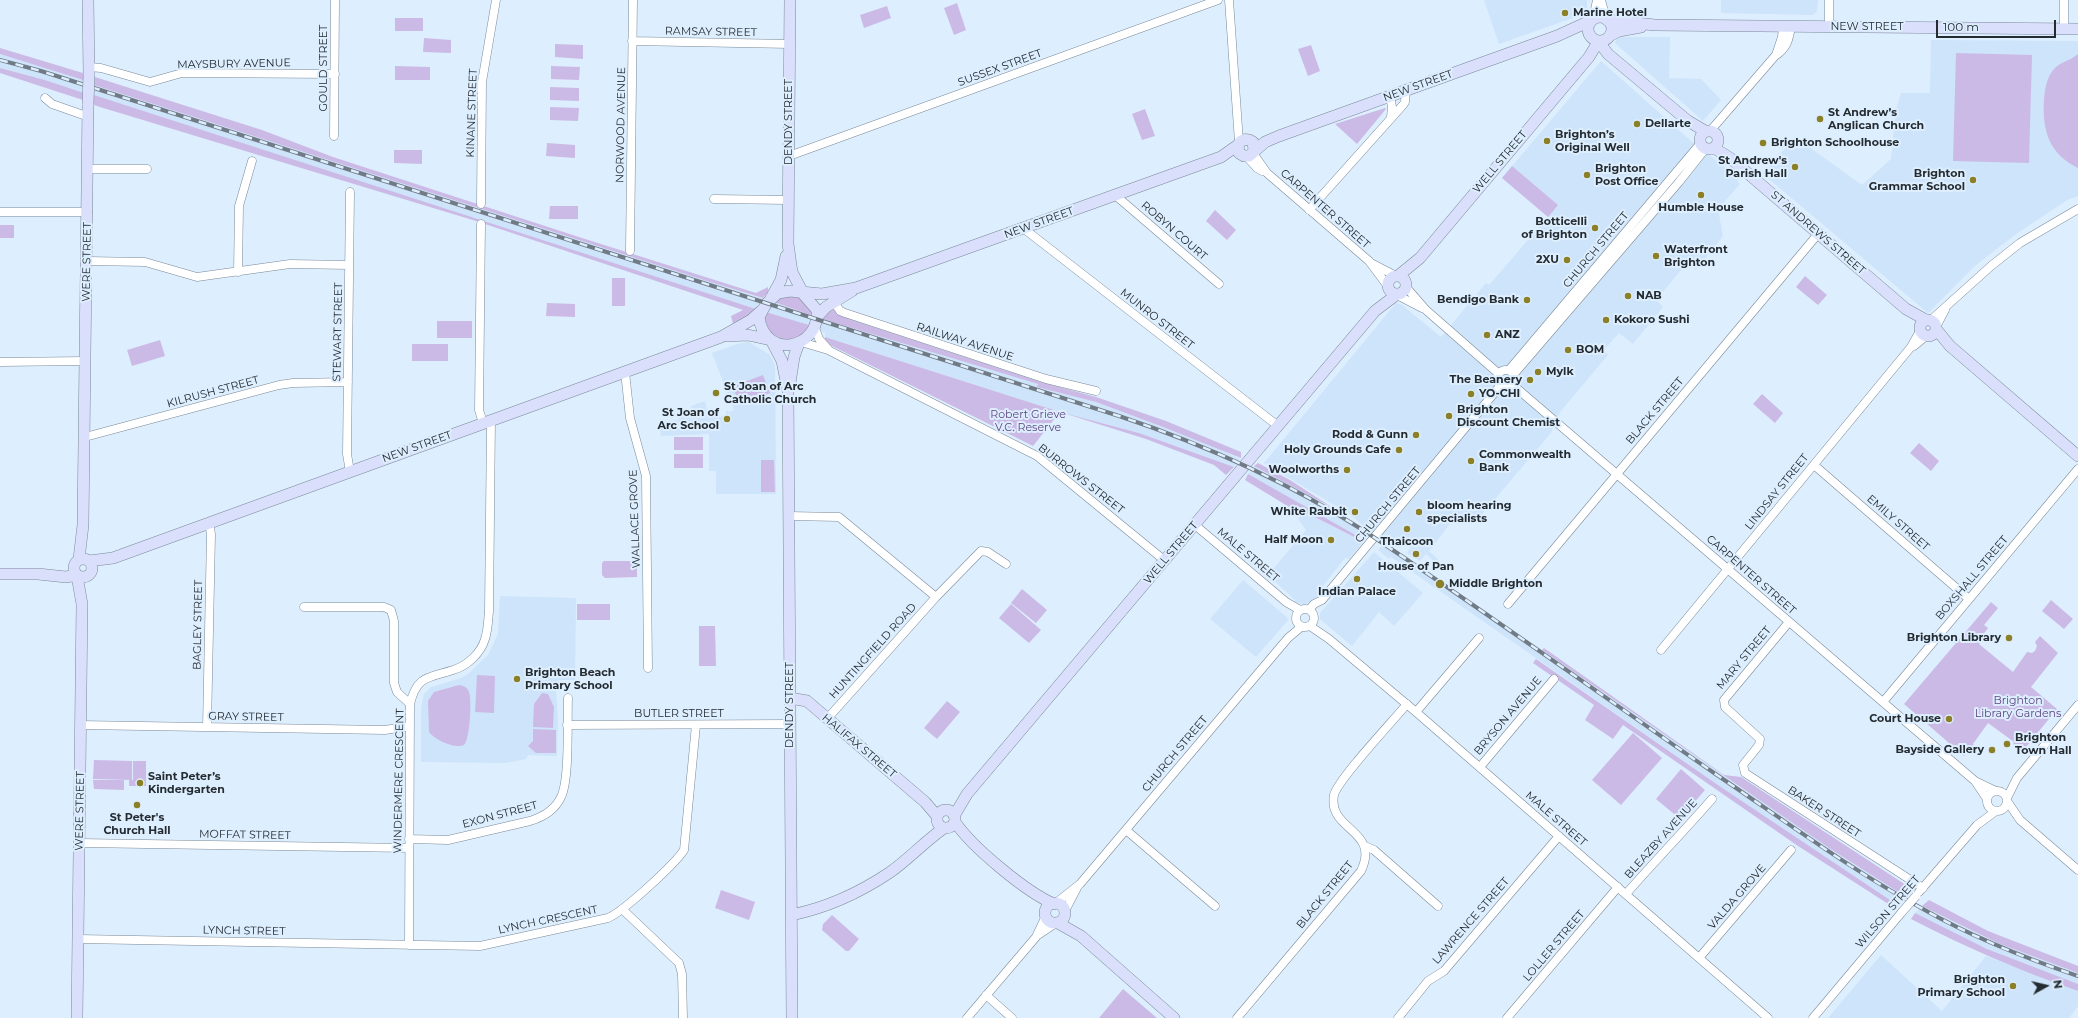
<!DOCTYPE html>
<html>
<head>
<meta charset="utf-8">
<style>
	body { margin:0 }
	#map { position:relative; width:2078px; height:1018px; overflow:hidden; background:#ddeefe; font-family:Montserrat,sans-serif }
	canvas { display:block }
	.north { position:absolute; left:2026px; top:966px; width:40px; height:40px; -webkit-text-stroke:3px #ddeefe; paint-order:stroke; rotate:82deg; font-size:11px; font-weight:700; line-height:16px; text-align:center; color:#242b31 }
	.north::after { content:''; display:block; margin:auto; width:14px; height:18px; background:#242b31; clip-path:polygon(50% 0,100% 100%,50% 72%,0 100%) }
	.scale { position:absolute; left:1936px; top:20px; width:120px; height:18px; box-sizing:border-box; border:2px solid #242b31; border-top:0; padding-left:5px; font-size:12px; line-height:14px; white-space:nowrap; color:#242b31; -webkit-text-stroke:3px #ddeefe; paint-order:stroke }
</style>
</head>
<body>
<div id="map">
<canvas width="2078" height="1018"></canvas>
<div class="north">N</div>
<div class="scale">100 m</div>
</div>
<script>
const c = document.querySelector('canvas').getContext('2d');
c.lineJoin = 'round';
function paint(path, color) {
  c.fillStyle = color;
  c.fill(path, 'evenodd');
}
function strokePath(path, color, width, dash) {
  c.strokeStyle = color;
  c.lineWidth = width;
  c.lineCap = dash ? 'butt' : 'round';
  c.setLineDash(dash || []);
  c.stroke(path);
}
function drawText(font, color, halo, rows, align = 'center') {
  c.font = font + ' Montserrat,sans-serif';
  c.lineWidth = 4;
  c.setLineDash([]);
  c.textBaseline = 'middle';
  c.strokeStyle = halo;
  c.fillStyle = color;
  for (const [text, x, y, turn = 0] of rows) {
    c.save();
    c.translate(x, y);
    c.rotate((+turn || 0) * Math.PI / 180);
    c.textAlign = isNaN(turn) ? turn : align;
    if (halo) c.strokeText(text, 0, 0);
    c.fillText(text, 0, 0);
    c.restore();
  }
}
paint(new Path2D(`
	M1484,0H1587V13L1499,44Z
	M1721,0H1818L1817,11L1813,15L1721,13Z
	M1617,37H1670L1669,78L1701,79L1721,100L1703,121L1615,43Z
	M1931,40L2078,41V196L2069,199L2016,234L1976,265L1928,313L1763,174L1795,137L1862,185L1891,159L1896,110L1901,93H1930Z
	M0,54L83,80L84,93L45,80L0,68Z
	M1601,61L1691,141L1739,178L1737,181L1740,184L1718,209L1723,236L1696,270L1687,263L1656,300L1663,307L1633,344L1619,333L1604,350L1608,355L1560,412L1551,433L1479,518L1475,515L1470,521L1465,517L1459,524L1453,520L1429,551L1445,566L1442,569L1426,554L1420,561L1407,553L1411,547L1404,542L1400,547L1366,528L1351,515L1264,463L1396,303L1402,305L1441,337L1486,283L1489,285L1548,217L1502,178Z
	M94,85L707,281L763,298L756,309L582,254L94,95Z
	M774,302L813,316L809,325L766,312Z
	M822,319L1038,384V387L1096,402L1216,447L1240,459L1234,467L1139,433L1060,412L825,337V333L819,330Z
	M749,342L770,355L775,365L776,494H716V471H709V434L661,436L659,422L679,420L678,417L693,412L691,406L705,401L708,416L715,414L720,417L725,415L727,410L729,412L734,410L712,353L737,344Z
	M1254,466L1308,493L1365,530L1359,537L1254,478L1248,474Z
	M1291,505L1363,542L1349,559L1345,558L1322,587L1324,590L1320,595L1304,605L1294,601L1295,600L1268,575L1306,530L1298,519L1300,516L1287,510Z
	M1385,542L1829,848L1903,895L1896,904L1718,785L1391,557L1389,559L1378,550Z
	M1374,552L1423,593L1394,626L1379,612L1352,646L1320,619V613Z
	M1243,580L1289,619L1256,657L1210,619Z
	M500,596L576,598L575,680H558L556,690L558,718L557,756L528,755L526,759L505,763L421,762V708L424,694L431,687L461,678L468,674L488,655L498,634Z
	M1922,906L2000,944L2078,973V984L2019,963L1947,931L1915,913Z
	M1881,955L1942,1011L1986,956L2078,991V1006L2069,1018H1828Z`), '#cee4fa');
paint(new Path2D(`
	M957,3L966,30L954,35L944,8Z
	M887,6L891,18L864,28L860,15Z
	M395,18H423V31H395Z
	M424,38L451,40V53L423,52Z
	M555,44L583,45V59L555,57Z
	M1311,45L1320,71L1308,76L1298,49Z
	M0,48L83,73V80L0,54Z
	M1956,53L2032,55L2029,163L1953,161Z
	M2078,54V168C2049,154 2042,130 2044,99C2045,90 2046,81 2051,73C2059,61 2069,62 2078,54Z
	M395,66L430,67V80H395Z
	M551,66L580,67L579,80L551,79Z
	M0,68L45,80L84,93L83,100L0,73Z
	M95,77L262,130L333,157L582,238L756,293L768,287V292L763,298L707,281L94,85Z
	M550,87L579,88V101L550,100Z
	M94,95L756,309L750,315L733,324L731,316L743,310L476,221L100,107L94,105Z
	M550,107L579,108L578,121L550,120Z
	M1385,108L1386,109L1357,144L1335,124Z
	M1145,109L1155,136L1142,140L1132,114Z
	M547,143L575,145V158L546,156Z
	M394,150H422V164L394,163Z
	M1512,166L1558,205L1548,217L1502,178Z
	M550,206H578V219H549Z
	M1215,210L1236,230L1227,240L1206,221Z
	M0,225H14V238H0Z
	M1805,276L1827,295L1818,305L1796,287Z
	M612,278H625V306H612Z
	M785,296C800,297 811,300 813,316L774,302Z
	M547,303L575,304V317L546,316Z
	M831,308L840,315L852,320L1041,382L1096,397L1166,421L1241,452V458L1163,427L1096,402L1037,387L1038,384L822,319Z
	M766,312L809,325L803,336L787,342L769,333L764,317Z
	M437,321H472V338H437Z
	M825,337L1060,412L1139,433L1234,467L1226,475L1214,465L1146,439L1060,412L1033,446L830,345L825,342Z
	M160,340L165,356L132,366L127,350Z
	M412,344H448V361H412Z
	M763,375L770,393L739,404L733,386Z
	M1762,394L1783,413L1775,423L1753,404Z
	M674,437H703V450H674Z
	M1919,443L1939,461L1931,471L1910,453Z
	M674,454H703V468H674Z
	M761,460H774L775,492H761Z
	M1258,463L1290,480L1333,508L1254,466Z
	M1248,474L1359,537L1358,539L1291,505L1289,507L1245,480Z
	M604,561H635L637,564V577L605,578L602,575V563Z
	M1022,589L1047,610L1036,623L1011,603Z
	M2051,600L2073,619L2064,629L2042,611Z
	M1991,602L1998,608L1984,625L1988,628L1979,640L1981,642L1979,644L2013,672L2027,652L2032,653L2035,651L2037,646L2035,642L2040,636L2058,653L2031,687L2057,709L2022,752L2013,744L2014,742L1988,723L1973,744L1974,745L1964,756L1904,704Z
	M577,604H610V620H577Z
	M1011,604L1041,630L1029,643L999,618Z
	M699,626H715L716,666H699Z
	M1544,648L1724,775L1741,777L1909,887L1903,895L1829,848L1542,650Z
	M1536,659L1718,785L1896,904L1893,907L1798,846L1623,725L1613,739L1585,720L1594,705L1533,663Z
	M477,675L495,676L494,713L475,712Z
	M459,685C464,686 467,687 469,692C472,700 470,739 464,745C454,749 435,740 429,732L428,701L434,692Z
	M542,693L548,694L554,707L553,728L533,727L534,704Z
	M947,701L960,712L937,739L924,728Z
	M533,729L556,730V753H536L528,746L533,741Z
	M1633,733L1662,758L1621,805L1592,780Z
	M94,760L132,761V780L93,779Z
	M133,761H146V786H129V780H133Z
	M1681,769L1705,790L1680,819L1656,799Z
	M93,780H124V790L94,789Z
	M721,890L755,902L749,920L715,908Z
	M1929,900L1988,931L2078,966V973L2000,944L1922,906Z
	M1915,913L1987,949L2078,984V991C2020,971 1965,947 1911,919Z
	M832,915L859,939L849,951H846L822,930L823,924Z
	M1123,989L1157,1018H1099Z`), '#ccbae6');
const street = new Path2D(`
	M1229,0L1239,142
	M1601,0L1606,19
	M1829,0V27
	M1593,19L1597,0
	M2064,29V0
	M632,41L790,44
	M1776,55L1782,37L1783,26
	M89,67L101,68L150,82L182,73L335,74
	M1390,96L1392,107L1391,117
	M45,98L52,104L89,117
	M1711,130L1775,56C1787,48 1789,40 1791,26
	M334,136L335,0
	M1253,153L1267,173L1369,261L1387,285
	M789,156L1218,0
	M1246,156L1257,168L1262,171
	M88,169H147
	M350,192L347,454L350,472
	M1115,195L1219,284
	M714,199L788,200
	M481,204L482,82L496,0
	M1309,210L1403,105L1405,102L1406,90
	M0,212H88
	M481,224L479,410L483,423
	M1023,228L1278,426
	M630,251L633,0
	M87,261L145,262L197,277L290,264L349,265
	M1371,263L1396,276
	M238,272L239,206L252,161
	M1406,287L1426,310L1499,374
	M1397,295L1422,308
	M834,302L840,311L845,313L1046,379L1096,391
	M1931,320L1991,266L2020,243L2078,209
	M814,325L819,339L828,349
	M1936,327L1945,310
	M801,342L828,350L1037,456L1164,560
	M1914,346L1926,336
	M0,362L86,361
	M1497 379a9 9 0 1 1 18 0a9 9 0 1 1-18 0Z
	M1509,370L1700,144
	M625,372L630,418L646,476L648,668
	M1514,374L1679,182L1706,148
	M1514,386L1975,781L1987,799
	M85,437L279,385L293,383L348,382
	M1814,465L1969,599
	M789,516L839,517L936,597L827,719
	M1195,525L1286,602L1300,610
	M936,597L981,551L988,552L1006,564
	M1508,604L1818,234
	M304,607H384L391,610L394,621V683L397,692L410,704
	M1296 618a9 9 0 1 1 18 0a9 9 0 1 1-18 0Z
	M1309,610L1314,604L1322,600L1500,386
	M1789,622L1724,700L1725,707L1760,739L1759,745L1743,765L1745,773L1923,888
	M1310,626L1329,639L1416,712L1768,1018
	M1661,650L1911,347L1920,331
	M1883,702L2078,469
	M1416,712L1479,638
	M81,725L385,730L410,726
	M567,725L790,724
	M207,727L211,534L209,523
	M1480,767L1554,679
	M1975,781L1996,791
	M1987 801a10 10 0 1 1 20 0a10 10 0 1 1-20 0Z
	M2007,798L2017,778L2078,705
	M2007,801L2020,820L2078,870
	M1126,830L1215,906
	M409,839L448,840L530,821C543,817 555,810 561,797C570,779 567,720 568,698
	M80,843L409,848
	M1365,846L1374,850L1438,906
	M1919,892L1977,825L1996,811
	M1626,894C1654,862 1684,831 1712,799
	M1056,903L1080,884L1288,638L1301,627
	M622,909L679,963L682,974L683,1018
	M1065,911L1077,888
	M1038,935L1056,923
	M78,939L480,946L608,918C624,911 674,865 684,850L696,725
	M409,945L410,704C417,675 429,678 453,670C467,666 481,653 485,639C488,630 488,621 489,611L491,420
	M1699,958L1791,850
	M986,995L1012,1018
	M967,1018L1036,937L1046,916
	M1237,1018L1361,871C1381,829 1327,831 1334,795C1338,779 1393,721 1407,704
	M1398,1018L1428,981L1444,971L1559,836
	M1507,1018L1618,887
	M1813,1018L1902,912`);
const secondary = new Path2D(`
	M88,0L89,75
	M790,0L788,244L792,272L803,293
	M1588 29a12 12 0 1 1 24 0a12 12 0 1 1-24 0Z
	M1607,20L1655,25L2078,29
	M1611,35L1619,31L1641,27
	M1599,42L1608,54L1688,121L1705,131
	M1700 140a9 9 0 1 1 18 0a9 9 0 1 1-18 0Z
	M1714,148L1730,158L1906,309L1926,320
	M1254,150L1253,142C1247,138 1241,139 1238,145L1239,153L1244,156H1249L1265,142L1279,136L1557,36L1592,20
	M1388 285a9 9 0 1 1 18 0a9 9 0 1 1-18 0Z
	M1398,276L1420,258L1589,57L1598,42
	M803,294L817,310C820,350 764,360 759,317L766,304L778,293L790,291L822,294L856,288L1221,157L1238,145
	M771,298L781,280L786,256
	M817,317L826,307L852,291
	M1920 328a8 8 0 1 1 16 0a8 8 0 1 1-16 0Z
	M1936,329L1950,346L2078,456
	M726,336L748,335L771,340
	M771,340L782,361L788,391L792,1018
	M790,383L794,357L799,343
	M74 568a9 9 0 1 1 18 0a9 9 0 1 1-18 0Z
	M79,559L83,525L88,104
	M89,561L113,558L721,337L751,320L761,311
	M0,574H38L66,577L77,575
	M790,698L807,701L925,802L937,816
	M937 819a9 9 0 1 1 18 0a9 9 0 1 1-18 0Z
	M954,816L967,794L1375,311L1396,295
	M955,822C972,847 1026,892 1054,904
	M1045 913a10 10 0 1 1 20 0a10 10 0 1 1-20 0Z
	M791,915C826,908 859,893 889,873C908,860 924,842 944,828
	M1058,923L1081,936L1174,1018
	M77,1018L82,604L77,576`);
strokePath(street, '#7a8998', 9);
strokePath(secondary, '#7a8998', 12);
strokePath(street, '#fff', 8);
strokePath(secondary, '#dadffc', 11);
const rail = new Path2D(`
	M0,60L41,71L1119,416C1206,445 1288,482 1366,532C1484,611 1600,694 1717,775C1785,821 1851,870 1923,909C1972,937 2025,958 2078,976`);
strokePath(rail, '#707b85', 4);
strokePath(rail, '#ddeefe', 2.5, [8]);
const streetBridge = new Path2D(`
	M1902,912L1916,896`);
const secondaryBridge = new Path2D(`
	M88,104L89,75`);
strokePath(streetBridge, '#7a8998', 9, []);
strokePath(secondaryBridge, '#7a8998', 12, []);
strokePath(streetBridge, '#fff', 8);
strokePath(secondaryBridge, '#dadffc', 11);
for (const [x, y, r, color] of [
	[1565,13,4,"#8b8027"],
	[1820,119,4,"#8b8027"],
	[1637,124,4,"#8b8027"],
	[1547,141,4,"#8b8027"],
	[1763,143,4,"#8b8027"],
	[1795,167,4,"#8b8027"],
	[1587,175,4,"#8b8027"],
	[1973,180,4,"#8b8027"],
	[1701,195,4,"#8b8027"],
	[1595,228,4,"#8b8027"],
	[1656,256,4,"#8b8027"],
	[1567,260,4,"#8b8027"],
	[1628,296,4,"#8b8027"],
	[1527,300,4,"#8b8027"],
	[1606,320,4,"#8b8027"],
	[1487,335,4,"#8b8027"],
	[1568,350,4,"#8b8027"],
	[1538,372,4,"#8b8027"],
	[1530,380,4,"#8b8027"],
	[716,393,4,"#8b8027"],
	[1471,394,4,"#8b8027"],
	[1449,416,4,"#8b8027"],
	[727,419,4,"#8b8027"],
	[1416,435,4,"#8b8027"],
	[1399,450,4,"#8b8027"],
	[1471,461,4,"#8b8027"],
	[1347,470,4,"#8b8027"],
	[1355,512,4,"#8b8027"],
	[1419,512,4,"#8b8027"],
	[1407,529,4,"#8b8027"],
	[1331,540,4,"#8b8027"],
	[1416,554,4,"#8b8027"],
	[1357,579,4,"#8b8027"],
	[1440,584,5,"#8b8027"],
	[2009,638,4,"#8b8027"],
	[517,679,4,"#8b8027"],
	[1949,719,4,"#8b8027"],
	[2007,744,4,"#8b8027"],
	[1992,750,4,"#8b8027"],
	[140,783,4,"#8b8027"],
	[137,805,4,"#8b8027"],
	[2013,986,4,"#8b8027"]
]) {
  const dot = new Path2D();
  dot.arc(x, y, r, 0, 2 * Math.PI);
  c.fillStyle = color;
  c.fill(dot);
  strokePath(dot, '#ddeefe', 1.5);
}
drawText('bold 11px', '#242b31', '#ddeefe', [
	["Marine Hotel",1573,13],
	["St Andrew’s",1828,113],
	["Anglican Church",1828,126],
	["Dellarte",1645,124],
	["Brighton’s",1555,135],
	["Original Well",1555,148],
	["Brighton Schoolhouse",1771,143],
	["St Andrew's",1787,161,"right"],
	["Parish Hall",1787,174,"right"],
	["Brighton",1595,169],
	["Post Office",1595,182],
	["Brighton",1965,174,"right"],
	["Grammar School",1965,187,"right"],
	["Humble House",1701,208,"center"],
	["Botticelli",1587,222,"right"],
	["of Brighton",1587,235,"right"],
	["Waterfront",1664,250],
	["Brighton",1664,263],
	["2XU",1559,260,"right"],
	["NAB",1636,296],
	["Bendigo Bank",1519,300,"right"],
	["Kokoro Sushi",1614,320],
	["ANZ",1495,335],
	["BOM",1576,350],
	["Mylk",1546,372],
	["The Beanery",1522,380,"right"],
	["St Joan of Arc",724,387],
	["Catholic Church",724,400],
	["YO-CHI",1479,394],
	["Brighton",1457,410],
	["Discount Chemist",1457,423],
	["St Joan of",719,413,"right"],
	["Arc School",719,426,"right"],
	["Rodd & Gunn",1408,435,"right"],
	["Holy Grounds Cafe",1391,450,"right"],
	["Commonwealth",1479,455],
	["Bank",1479,468],
	["Woolworths",1339,470,"right"],
	["bloom hearing",1427,506],
	["specialists",1427,519],
	["White Rabbit",1347,512,"right"],
	["Half Moon",1323,540,"right"],
	["Thaicoon",1407,542,"center"],
	["House of Pan",1416,567,"center"],
	["Middle Brighton",1449,584],
	["Indian Palace",1357,592,"center"],
	["Brighton Library",2001,638,"right"],
	["Brighton Beach",525,673],
	["Primary School",525,686],
	["Court House",1941,719,"right"],
	["Brighton",2015,738],
	["Town Hall",2015,751],
	["Bayside Gallery",1984,750,"right"],
	["Saint Peter’s",148,777],
	["Kindergarten",148,790],
	["St Peter's",137,818,"center"],
	["Church Hall",137,831,"center"],
	["Brighton",2005,980,"right"],
	["Primary School",2005,993,"right"]
], 'left');
drawText('11px', '#242b31', '#ddeefe', [
	["NEW STREET",1867,27],
	["RAMSAY STREET",711,32,1],
	["MAYSBURY AVENUE",234,64,-1],
	["GOULD STREET",324,68,-90],
	["SUSSEX STREET",1000,68,-20],
	["NEW STREET",1418,86,-20],
	["KINANE STREET",472,113,-88],
	["DENDY STREET",789,122,-90],
	["NORWOOD AVENUE",621,125,-89],
	["WELL STREET",1500,162,-50],
	["CARPENTER STREET",1325,209,41],
	["NEW STREET",1039,223,-20],
	["ROBYN COURT",1174,231,41],
	["ST ANDREWS STREET",1818,233,41],
	["CHURCH STREET",1596,250,-50],
	["WERE STREET",87,262,-89],
	["MUNRO STREET",1157,319,38],
	["STEWART STREET",338,332,-89],
	["RAILWAY AVENUE",965,342,18],
	["KILRUSH STREET",213,392,-15],
	["BLACK STREET",1655,411,-50],
	["NEW STREET",417,447,-20],
	["BURROWS STREET",1081,479,38],
	["LINDSAY STREET",1777,492,-51],
	["CHURCH STREET",1388,505,-50],
	["WALLACE GROVE",635,519,-92],
	["EMILY STREET",1898,523,41],
	["WELL STREET",1171,553,-50],
	["MALE STREET",1248,555,40],
	["CARPENTER STREET",1751,575,41],
	["BOXSHALL STREET",1972,578,-50],
	["BAGLEY STREET",198,625,-89],
	["HUNTINGFIELD ROAD",873,651,-48],
	["MARY STREET",1744,658,-50],
	["DENDY STREET",790,705,-90],
	["BUTLER STREET",679,714],
	["BRYSON AVENUE",1508,716,-50],
	["GRAY STREET",246,717,1],
	["HALIFAX STREET",859,746,40],
	["CHURCH STREET",1175,754,-50],
	["WINDERMERE CRESCENT",399,781,-89],
	["WERE STREET",80,811,-89],
	["BAKER STREET",1824,812,33],
	["EXON STREET",500,815,-15],
	["MALE STREET",1556,819,41],
	["MOFFAT STREET",245,835,1],
	["BLEAZBY AVENUE",1661,839,-48],
	["BLACK STREET",1325,895,-51],
	["VALDA GROVE",1737,897,-49],
	["WILSON STREET",1888,912,-49],
	["LYNCH CRESCENT",548,920,-12],
	["LAWRENCE STREET",1471,921,-49],
	["LYNCH STREET",244,931,1],
	["LOLLER STREET",1554,946,-50]
]);
drawText('11px', '#604580', '#ddeefe', [
	["Robert Grieve",1028,415],
	["V.C. Reserve",1028,428],
	["Brighton",2018,701],
	["Library Gardens",2018,714]
]);
</script>
</body>
</html>
